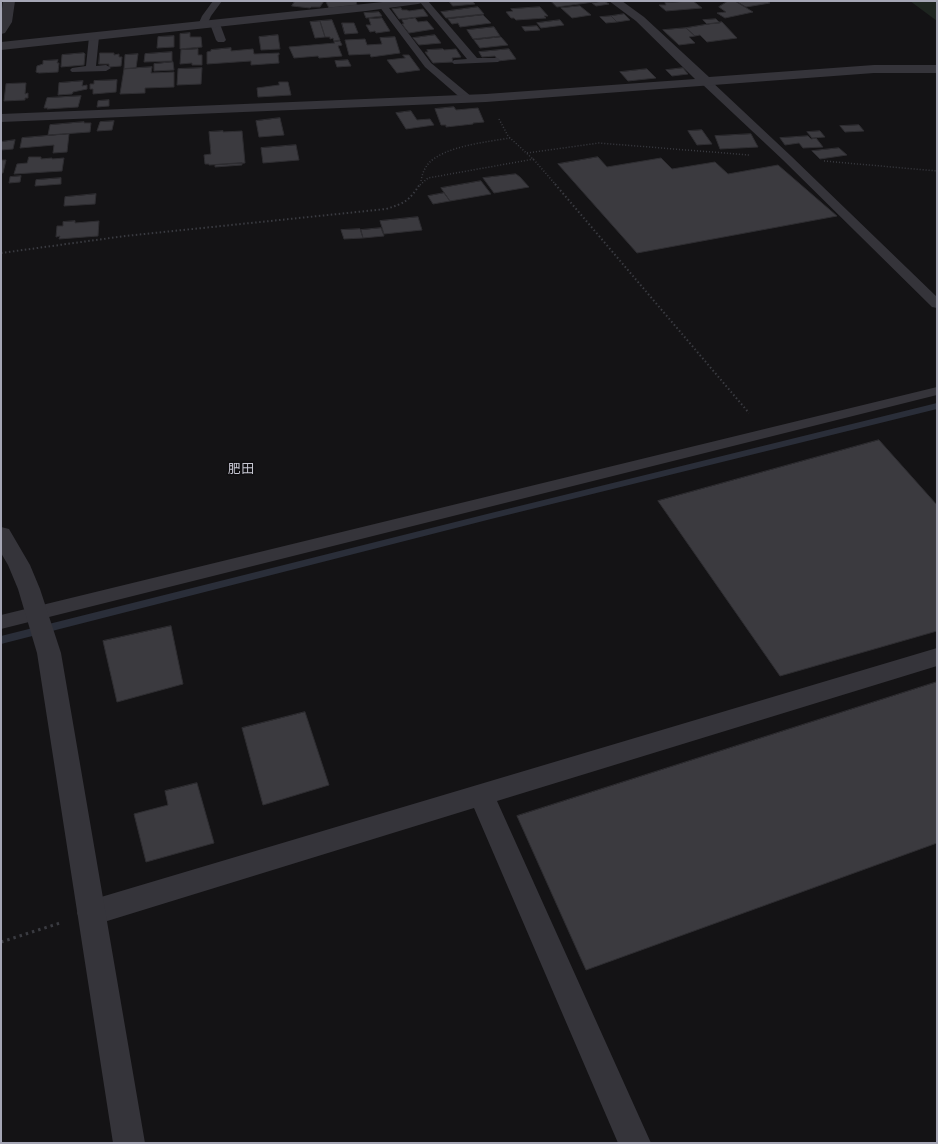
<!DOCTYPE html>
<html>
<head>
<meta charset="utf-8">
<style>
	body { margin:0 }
	#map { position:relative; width:938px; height:1144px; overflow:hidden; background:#141315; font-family:"Golos Text",sans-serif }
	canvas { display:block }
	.frame { position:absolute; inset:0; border:2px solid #a5a6b5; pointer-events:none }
</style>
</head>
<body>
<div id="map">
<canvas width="938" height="1144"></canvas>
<div class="frame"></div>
</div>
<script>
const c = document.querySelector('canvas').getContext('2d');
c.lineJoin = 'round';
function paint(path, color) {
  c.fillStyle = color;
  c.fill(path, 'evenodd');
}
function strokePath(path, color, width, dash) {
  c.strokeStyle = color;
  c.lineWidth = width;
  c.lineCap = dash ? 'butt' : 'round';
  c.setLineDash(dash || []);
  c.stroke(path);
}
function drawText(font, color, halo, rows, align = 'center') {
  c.font = font + ' "Golos Text","Noto Sans JP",sans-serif';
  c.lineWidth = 3;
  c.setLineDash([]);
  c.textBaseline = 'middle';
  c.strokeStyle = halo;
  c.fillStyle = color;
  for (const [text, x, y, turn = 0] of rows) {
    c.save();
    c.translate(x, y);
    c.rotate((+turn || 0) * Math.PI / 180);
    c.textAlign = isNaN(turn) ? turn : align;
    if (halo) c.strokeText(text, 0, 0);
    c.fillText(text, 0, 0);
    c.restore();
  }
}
paint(new Path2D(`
	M910,1H937V21Z`), '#1e2520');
paint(new Path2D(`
	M937,403V409L491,519L1,644V636L491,513Z`), '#2a2e39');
const building = new Path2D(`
	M295,1H324L320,7H311L310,8L292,6Z
	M336,1H356L357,5L329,8L326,2Z
	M449,1H472L475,4L453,6Z
	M551,1H593L594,2L557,7Z
	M604,1L609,4L596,6L592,3Z
	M693,1L702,8L666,11L659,5H666L665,3Z
	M728,1H735L753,12L725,18L717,13L726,12L719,7Z
	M736,1H767L770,3L746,7Z
	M580,6L591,15L572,18L561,8Z
	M478,7L484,14L446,18L441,12Z
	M540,7L548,16H544L546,18L516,20L514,18H511L506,12L513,11L511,9Z
	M401,8L402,10H407L409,11L423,9L428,16L399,19L392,9Z
	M379,12L382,16L366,18L364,13Z
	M624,14L630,20L617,22L611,16Z
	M483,15L491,23L460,27L458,23L452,24L448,19Z
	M611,16L617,22L606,23L600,17Z
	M382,18L390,31L376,33L375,31L370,32L366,25H371L369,19Z
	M415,18L418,22L427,21L434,29L409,33L402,24H404L402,20Z
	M716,19L720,23L707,24L703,20Z
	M332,20L340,40L334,41L333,38L330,39V37H325L320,21Z
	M560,20L564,25L541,28L537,23Z
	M320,21L325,37L315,38L310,22Z
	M722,22L737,38L707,42L700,35L695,36L686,28Z
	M342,23H354L358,33L345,34Z
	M537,26L540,30L525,31L522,27Z
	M494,27L500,36L473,39L467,30Z
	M686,28L695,36L689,37L695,43L679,45L663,30Z
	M190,33V37H201L202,47L180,49V34Z
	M278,35L280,49L261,50L259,37Z
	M435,35L441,43L419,45L413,38Z
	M174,36V47L157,48L158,37Z
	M395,37L400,53L371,57L370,54L349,55L345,40L365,39L367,45L382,44L380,38Z
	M501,37L508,45L480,48L474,40Z
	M340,41L342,45L338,46L342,56L319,58L318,56L294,58L289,47L335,43L334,42Z
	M231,48V51L253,49L254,54H256L279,53V55H278L279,63L251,65V61L207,64V52L211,51V50Z
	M198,49V55H202V65H192V63L180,64L181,50Z
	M443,49L444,50L456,49L461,57L452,58L453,62L433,63L425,52H428L427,50Z
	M509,49L516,59L498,61L495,56L482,57L479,52Z
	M172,52V61L144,62L145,54Z
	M84,53L85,54L84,65L61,67L62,55Z
	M100,53H114V55L119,54V57H122L121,66L109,67V64H99Z
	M138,54L136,68L124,69L125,55Z
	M403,55H409L420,70L397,73L387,60L405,58Z
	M58,60L57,63H59L58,72L39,73L36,72L37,66L43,64V61Z
	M348,60L351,66L337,67L335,61Z
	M173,62L174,70L154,71V64Z
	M152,67L151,73L174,72V87L145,88V93L120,94L124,69Z
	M202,68L201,84L177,85L178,69Z
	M683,68L688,74L672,76L666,70Z
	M647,69L656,78L628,81L620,72Z
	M117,80L116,92L93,94V89H90V84H94V81Z
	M83,81L82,86L87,85V89L73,92L72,94L58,95L59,83Z
	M279,82H288L291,95L258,97L257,88L279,85Z
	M22,83H26L25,94L28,93V98H25V100L4,101L6,84Z
	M81,96L78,107L47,109L48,108H44L47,98Z
	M109,100V106L97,107L98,101Z
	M454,107L456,110L478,108L484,122L473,123V124L446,127V125H441L435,109Z
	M411,111L417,120L430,119L434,125L406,129L396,113Z
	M280,118L284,135L259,137L256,121Z
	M114,121L112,130L97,131L100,122Z
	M84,122V123H91L90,132L48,135L50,125Z
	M859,125L864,131L845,132L840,126Z
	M702,130L712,144L697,145L688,131Z
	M223,131V132L242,131L245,163L209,165V164H205L204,155L211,154L209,132Z
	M820,131L825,137L812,138L807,132Z
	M69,134L67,152L53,153L54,145L20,148L22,138Z
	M751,134L758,147L720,149L715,136Z
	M808,136L811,139L816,138L823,147L803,148L799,143L785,145L780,138Z
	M15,140L13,149L1,150V142Z
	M296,145L299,160L263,163L261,148Z
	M839,148L847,155L820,159L812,151Z
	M29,157H41V159L52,158V159L64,158L62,171L14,174L17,164L27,163Z
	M598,157L607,167L661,158L672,169L715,162L728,174L778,165L837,216L637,253L558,164Z
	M1,160H6L3,173H1Z
	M242,163V165L215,167V165Z
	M516,174L520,177L529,187L494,193L483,178Z
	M21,176L20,182L9,183L10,177Z
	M61,178V184L35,186L36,180Z
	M481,181L491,194L450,201L441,188Z
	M444,193L450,201L433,204L428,196Z
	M96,194L95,204L64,206L65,197Z
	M418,217L422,230L384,234L380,221Z
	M75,221V223L99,221L98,236L59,239L60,236L56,237L57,226H63V222Z
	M381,228L384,236L363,238L361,230Z
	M360,229L363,238L344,239L341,230Z
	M879,440L937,505V631L780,676L658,501Z
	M171,626L183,684L117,702L103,641Z
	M937,682V843L586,970L517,816Z
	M305,712L329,785L263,805L242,728Z
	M197,783L214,843L146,862L134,814L168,805L165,791Z`);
paint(building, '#3b3a3f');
strokePath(building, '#2e2d31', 1);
strokePath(new Path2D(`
	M499,119L508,136L535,161L556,185
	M527,153L599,143L749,155
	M824,161L937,171
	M421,181C422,175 424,169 428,164C444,146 487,142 510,138
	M420,185L428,178L534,159`), '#3a3b41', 1.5, [1, 2]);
strokePath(new Path2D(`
	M555,184L749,413
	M1,253L125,236L386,209C405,203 409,201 420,184`), '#3a3b41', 2, [1.5, 2.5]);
strokePath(new Path2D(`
	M1,942L60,923`), '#3a3b41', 3, [2.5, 4]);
paint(new Path2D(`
	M213,1H222L211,16L206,27H200L198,25L202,16Z
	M419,1H428L477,58H498L500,60L498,62L454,64L452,62L454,60L467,59Z
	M383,3L386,4L431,63L472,97L473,99L472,101H464L425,67L379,6Z
	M215,21L220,24L226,40L224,42H218L216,40L210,24Z
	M94,34L99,37L96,66L106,65L111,68L106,71L72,72L70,70L72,68L86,66L89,37Z
	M706,79L710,80L791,156L937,297V308L932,307L783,160L702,84L701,82L702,80Z
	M937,387V395L1,629V615Z`), '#35343a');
paint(new Path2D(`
	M392,1H424L422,3L418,4L366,11L1,50V42Z
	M609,1H622L644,17L709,77L874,65H937V73H874L486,102L1,122V114L486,94L695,79L636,21Z
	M937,648V666L497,801L651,1143H618L474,808L91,926L81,922L77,913L81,904L91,900Z`), '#35343a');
paint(new Path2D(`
	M3,1H15L12,22L5,33L1,34V16Z
	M1,527L9,529L30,565L40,589L61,653L145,1143H113L37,653L18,589L8,565L1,553Z`), '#35343a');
drawText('13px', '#c6c6d1', '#0f0e10', [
	["肥田",241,469]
]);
</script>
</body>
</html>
